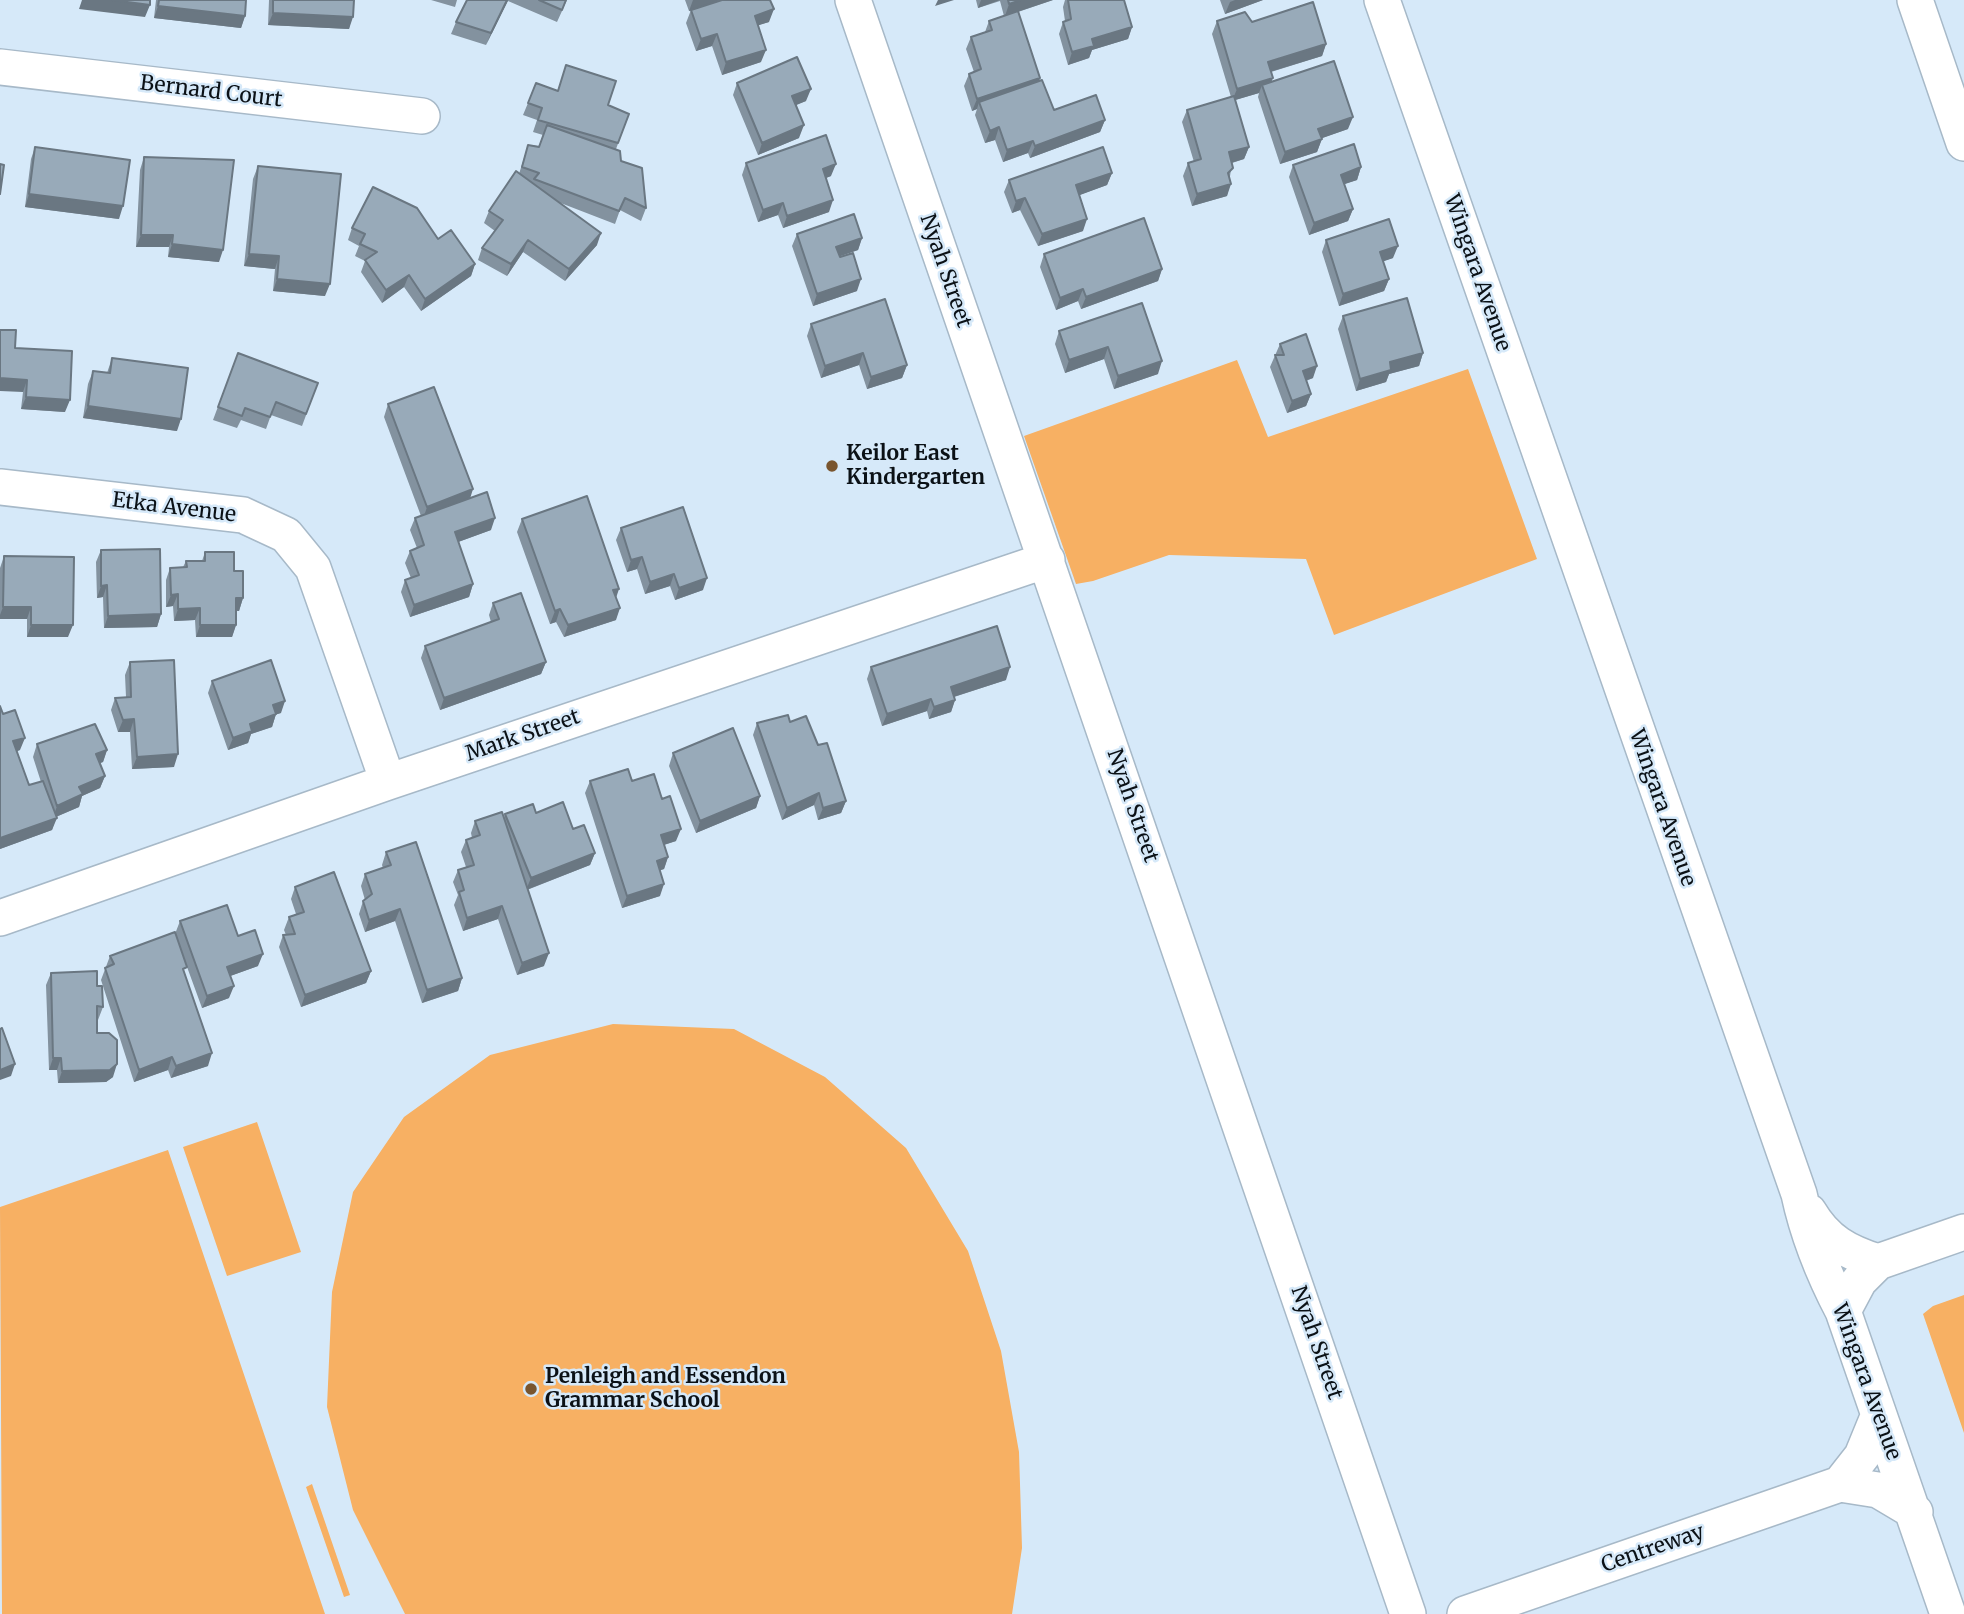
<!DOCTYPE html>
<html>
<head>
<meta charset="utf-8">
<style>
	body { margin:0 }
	canvas { display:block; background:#d6e9f9 }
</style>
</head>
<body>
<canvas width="1964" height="1614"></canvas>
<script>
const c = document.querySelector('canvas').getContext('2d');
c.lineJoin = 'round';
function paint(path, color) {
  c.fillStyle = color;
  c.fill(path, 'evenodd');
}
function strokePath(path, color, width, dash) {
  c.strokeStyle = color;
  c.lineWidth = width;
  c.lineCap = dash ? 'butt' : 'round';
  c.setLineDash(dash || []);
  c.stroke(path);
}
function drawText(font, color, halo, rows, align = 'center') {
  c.font = font + ' Merriweather,serif';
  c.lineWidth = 5;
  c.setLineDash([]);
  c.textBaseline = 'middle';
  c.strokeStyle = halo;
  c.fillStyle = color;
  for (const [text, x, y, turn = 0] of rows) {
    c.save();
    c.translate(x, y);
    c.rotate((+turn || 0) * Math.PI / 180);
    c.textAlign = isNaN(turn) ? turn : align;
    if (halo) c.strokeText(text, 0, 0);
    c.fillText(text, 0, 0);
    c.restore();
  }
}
paint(new Path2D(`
	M1237,360L1268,437L1468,369L1537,559L1334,635L1306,559L1169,555L1093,581L1076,584L1024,436Z
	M613,1024L734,1029L825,1077L906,1148L968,1251L1001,1351L1019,1452L1022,1548L1012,1614H405L353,1510L327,1407L332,1292L353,1192L404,1117L490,1055Z
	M257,1122L301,1252L227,1276L183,1147Z
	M168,1150L325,1614H2L0,1207Z
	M1964,1295V1433L1923,1314L1933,1306Z
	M312,1484L350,1595L344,1597L306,1487Z`), '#f7b063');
const street = new Path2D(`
	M853,0L1408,1614
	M1382,0L1799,1194C1808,1236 1823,1273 1843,1311L1948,1614
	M1915,0L1964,143
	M0,67L422,116
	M0,487L243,515L286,535L313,568L388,782
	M0,918L388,782L1047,560
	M1809,1212C1826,1241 1847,1252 1878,1262
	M1843,1311L1859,1281L1878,1262L1964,1232
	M1840,1484L1862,1456L1878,1417
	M1465,1614L1840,1484L1878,1490L1915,1512`);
strokePath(street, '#a7b9c8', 38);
strokePath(street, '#fff', 35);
paint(new Path2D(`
	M156,0H246L245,16L241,28L154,18Z
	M269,0H354L349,29L268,25Z
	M431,0H457L455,7Z
	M467,0H567L557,22L508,1L486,45L451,34L456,22Z
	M685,0H720L689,11Z
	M976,0H1053L1018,12L1040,78L1039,81L1054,110L1105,120L1100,132L1030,158L1028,153L1003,162L995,140L985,143L975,115L977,109L972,111L964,86L969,74L974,72L966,49L971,37L985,32L989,21L1004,16L1000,1L978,8Z
	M1065,0H1068L1132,27L1128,39L1092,50L1089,58L1068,65L1059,34L1063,22L1065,21L1063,7Z
	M1220,0H1263L1225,14Z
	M691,10L769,22L758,25L761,62L722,75L712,46L696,51L686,23Z
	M1217,21L1252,22L1326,44L1322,56L1271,72V82L1348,129L1322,138L1317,152L1280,164L1258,97L1259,93L1235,100L1249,147L1244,159L1232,163L1227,196L1192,206L1183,176L1188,163L1194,162L1182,122L1187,110L1231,97L1212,34Z
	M737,83L806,101L795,105L799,138L758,155L733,95Z
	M557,91L608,105L629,114L616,149L621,161L646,208L641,221L620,210L615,224L558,202L597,245L565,281L523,252L507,276L478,260L482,248L495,231L484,223L489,211L519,174L528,145L539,146L543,135L533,132L537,120L523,115L528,103Z
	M35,147L119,219L25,207L31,159Z
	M144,157L219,262L168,257L169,247H136L140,170Z
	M746,163L831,176L826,178L829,212L783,228L778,215L758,222L742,175Z
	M1293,165L1361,167L1357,180L1344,184L1353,209L1348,221L1309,235L1289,177Z
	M258,166L325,296L273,291L275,269L244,266L253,179Z
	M1112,173L1107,185L1079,195L1083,231L1038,246L1020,210L1012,213L1004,192L1009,180Z
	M352,228L438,239L475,264L471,276L421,311L404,287L382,303L361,272L365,261L355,256L359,246L348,240Z
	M797,234L862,238L858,250L840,256L857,291L813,306L792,246Z
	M1326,240L1393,258L1383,261L1389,279L1384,291L1339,306L1322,252Z
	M1044,254L1162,269L1158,281L1081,309L1078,301L1056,310L1040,267Z
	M1142,303L1158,374L1114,389L1104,359L1065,373L1055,344L1059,331Z
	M1343,316L1423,353L1419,366L1389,374L1386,382L1356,391L1338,329Z
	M811,324L907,365L902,378L867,389L859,365L821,378L807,336Z
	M1280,344L1313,378L1306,381L1311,394L1306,406L1287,413L1270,367Z
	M15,348L65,412L21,409L23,392Z
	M238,353L318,383L302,426L271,415L266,429L241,420L237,428L213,420Z
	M112,358L177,431L83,418L88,384L93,371L107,373Z
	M388,404L470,498L491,530L458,542L473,584L469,597L410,617L401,592L405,580L411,578L405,563L410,551L417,548L410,530L415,518L421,516L384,417Z
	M522,519L616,597V620L564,637L556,622L550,624L517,532Z
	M621,528L703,590L675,600L670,586L645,594L637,569L627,572L616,540Z
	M101,550L161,614L157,627L104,628L103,597L97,598L96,562Z
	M205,552L234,571L243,598L239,611H236V625L232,637H196L195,620L174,621L173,606L166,607V580L170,568L183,567L186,561H202Z
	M4,556L68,637H27V619H0V568Z
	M493,603L546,662L541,674L440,710L421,658L425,646L491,622L489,615Z
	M130,662L174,767L132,769L130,732H118L111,710L115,698L126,697L125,675Z
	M871,667L1006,680L954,697L955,700L951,712L929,719L927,711L882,726L867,679Z
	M212,681L281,713L276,714L272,727L251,734L248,743L228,750L208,693Z
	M0,706L3,714L20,750L17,751L29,785L41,782L33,757L37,744L107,750L103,762L100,763L105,776L100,788L82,796L79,807L56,817L52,830L0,849Z
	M790,722L818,745L846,801L841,813L818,820L814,805L782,820L753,735L757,723Z
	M673,753L760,796L756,808L696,833L669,766Z
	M590,781H632L676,841L664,845L668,857L664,869L660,870V896L622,908L585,793Z
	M536,813L573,829L595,853L590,865L527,890L544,966L517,975L498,919L463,931L454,905L458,895L453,882L458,870L466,867L461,852L466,840L472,838L471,833L475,821L504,818L505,814Z
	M386,852L462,978L458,991L422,1003L395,921L365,932L359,914L363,901L365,900L361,886L365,874L383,868L382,865Z
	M295,887L371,971L366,983L301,1007L279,947L283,935H286L284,930L289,917L296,914L291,899Z
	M180,921L238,936L258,966L230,976L229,998L202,1008L175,934Z
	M110,956L185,974L208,1066L171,1078L168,1070L134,1082L101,980Z
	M51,973L97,986L103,1007L98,1020H97V1033L113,1077L106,1082L58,1083L57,1070H49L46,985Z`), '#83929f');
paint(new Path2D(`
	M82,0H112L150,5L145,17L79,9Z
	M507,0H508L486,45L491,33Z
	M693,0H720L689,11Z
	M938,0H954L935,6Z
	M981,0H1000L978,8Z
	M1021,0H1053L1005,16L1009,4Z
	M1235,0H1263L1225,14L1230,2Z
	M158,6L245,16L241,28L154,18Z
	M774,9L769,22L750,28L755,16Z
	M273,13L353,17L349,29L268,25Z
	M1132,27L1128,39L1092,50L1089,58L1068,65L1072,52L1092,39Z
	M717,34L712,46L696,51L701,39Z
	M1326,44L1322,56L1263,74L1268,62Z
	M766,50L761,62L722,75L726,62Z
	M1040,78L1035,90L979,102L977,109L972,111L977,99Z
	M1273,78L1268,90L1262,85L1259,93L1232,101L1237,89Z
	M811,89L806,101L787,109L792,96Z
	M1353,117L1348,129L1314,141L1318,129Z
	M1105,120L1100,132L1030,158L1035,146Z
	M804,125L799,138L758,155L762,143Z
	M999,127L995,140L985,143L990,131Z
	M1322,139L1317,152L1280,164L1285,152Z
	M1033,141L1028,153L1003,162L1007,150Z
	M1249,147L1244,159L1224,165L1229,152Z
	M836,164L831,176L818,181L823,169Z
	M1361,167L1357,180L1336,187L1341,175Z
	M1112,173L1107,185L1072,198L1076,185Z
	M1231,184L1227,196L1192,206L1197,194Z
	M29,194L123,206L119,219L25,207Z
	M1025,198L1020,210L1012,213L1016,201Z
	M833,200L829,212L783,228L787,216Z
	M783,203L778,215L758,222L763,210Z
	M1353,209L1348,221L1309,235L1314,223Z
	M1087,219L1083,231L1038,246L1042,234Z
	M601,233L597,245L565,281L569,269Z
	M141,235H173L169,247H136Z
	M862,238L858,250L832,259L836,247Z
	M528,240L523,252L507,276L511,264Z
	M172,244L223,250L219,262L168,257Z
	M1398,246L1393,258L1376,264L1380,252Z
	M249,254L279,256L275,269L244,266Z
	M475,264L471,276L421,311L425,299Z
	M1162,269L1158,281L1081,309L1086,297Z
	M409,275L404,287L382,303L386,290Z
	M277,279L330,284L325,296L273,291Z
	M861,279L857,291L813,306L817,294Z
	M1389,279L1384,291L1339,306L1343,294Z
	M1083,289L1078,301L1056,310L1060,298Z
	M1108,347L1104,359L1065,373L1069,360Z
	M863,353L859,365L821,378L825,366Z
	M1423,353L1419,366L1389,374L1386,382L1356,391L1360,379L1390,362Z
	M1162,361L1158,374L1114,389L1118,376Z
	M907,365L902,378L867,389L871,377Z
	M1317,366L1313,378L1298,383L1303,371Z
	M0,378L27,380L23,392L0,391Z
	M1311,394L1306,406L1287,413L1292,401Z
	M26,397L70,400L65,412L21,409Z
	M88,406L181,419L177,431L83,418Z
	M473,489L469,502L423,519L427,507Z
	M495,518L491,530L450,545L455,532Z
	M642,557L637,569L627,572L631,560Z
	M674,574L670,586L645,594L650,582Z
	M707,578L703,590L675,600L679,588Z
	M473,584L469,597L410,617L414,605Z
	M107,585L103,597L97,598L101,586Z
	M619,589L615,601L613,590Z
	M178,594L173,606L166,607L171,595Z
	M236,598H243L239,611L231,610Z
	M3,607H31L27,619H0V615Z
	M200,608L195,620L174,621L178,609Z
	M620,608L616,620L564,637L568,625Z
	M560,609L556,622L550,624L555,611Z
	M161,614L157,627L104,628L108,616Z
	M31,625H73L68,637H27Z
	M200,625H236L232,637H196Z
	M546,662L541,674L440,710L444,698Z
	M1010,667L1006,680L947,699L951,687Z
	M931,699L927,711L882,726L887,714Z
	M955,700L951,712L929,719L934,707Z
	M285,701L281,713L268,717L273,705Z
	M276,714L272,727L251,734L248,743L228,750L233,738L250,724Z
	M134,719L130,732H118L123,720Z
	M25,738L20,750L9,754L13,741Z
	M107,750L103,762L92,766L96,754Z
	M178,754L174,767L132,769L137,757Z
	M105,776L100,788L82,796L79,807L53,818L57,806L79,787Z
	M819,793L814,805L782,820L787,808Z
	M760,796L756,808L696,833L700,821Z
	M846,801L841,813L818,820L823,808Z
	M57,818L52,830L0,849V838Z
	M681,829L676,841L657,847L661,835Z
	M595,853L590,865L526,890L531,878Z
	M668,857L664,869L652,873L657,861Z
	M664,884L660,896L622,908L627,896Z
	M502,906L498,919L463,931L467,918Z
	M400,909L395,921L365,932L369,920Z
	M549,953L544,966L517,975L522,963Z
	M263,954L258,966L222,979L227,967Z
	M371,971L366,983L301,1007L305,995Z
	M462,978L458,991L422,1003L427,990Z
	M234,986L229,998L202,1008L207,996Z
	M212,1053L208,1066L171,1078L176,1066Z
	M172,1057L168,1070L134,1082L139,1070Z
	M53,1058H61L57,1070H49Z
	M15,1064L11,1076L0,1080V1070Z
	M117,1064L113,1077L106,1082L58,1083L62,1071Z`), '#6a7782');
const building = new Path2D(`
	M112,0H150V5Z
	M159,0H246L245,16L158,6Z
	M273,0H354L353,17L273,13Z
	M467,0H507L491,33L456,22Z
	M539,0H566L562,10Z
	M722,0H770L774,9L755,16L766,50L726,62L717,34L701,39L691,10Z
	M1008,0H1021L1009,4Z
	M1068,0H1124L1132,27L1092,39L1094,46L1072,52L1063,22L1071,19Z
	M1313,2L1326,44L1268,62L1273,78L1237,89L1217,21L1245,12L1252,22Z
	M1018,11L1040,78L977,99L969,74L981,69L971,37L992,30L989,21Z
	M797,57L811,89L792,96L804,125L762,143L737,83Z
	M1334,61L1353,117L1318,129L1322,139L1285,152L1262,85Z
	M566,65L616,81L608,105L629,114L618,143L538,120L542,108L528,103L536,83L558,91Z
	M1042,80L1054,110L1096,95L1105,120L1035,146L1033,141L1007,150L999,127L990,131L979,102Z
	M1234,96L1249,147L1229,152L1233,168L1228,173L1231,184L1197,194L1188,163L1201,159L1187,110Z
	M547,125L620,151L621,161L642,168L646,208L625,198L619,211L534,179L539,173L522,167L528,145L539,147Z
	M826,135L836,164L823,169L833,200L787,216L783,203L763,210L746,163Z
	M1354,144L1361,167L1341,175L1353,209L1314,223L1293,165Z
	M35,147L130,160L123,206L29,194Z
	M1103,147L1112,173L1076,185L1087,219L1042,234L1025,198L1016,201L1009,180Z
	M144,157L234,160L223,250L172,244L173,235H141Z
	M0,164L4,165L0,194Z
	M258,166L341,174L330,284L277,279L279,256L249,254Z
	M516,171L601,233L569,269L528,240L511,264L482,248L503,220L489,211Z
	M373,187L417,208L438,239L451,230L475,264L425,299L409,275L386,290L365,260L377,252L360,244L365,234L352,228Z
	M854,214L862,238L836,247L840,257L853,253L861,279L817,294L797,234Z
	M1144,218L1162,269L1086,297L1083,289L1060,298L1044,254Z
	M1389,219L1398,246L1380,252L1389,279L1343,294L1326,240Z
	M1407,298L1423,353L1390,362L1391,370L1360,379L1343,316Z
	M885,299L907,365L871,377L863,353L825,366L811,324Z
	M1142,303L1162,361L1118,376L1108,347L1069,360L1059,331Z
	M0,330H16L15,348L72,351L70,400L26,397L27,380L0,378Z
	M1306,334L1317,366L1303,371L1311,394L1292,401L1275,355H1284L1280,344Z
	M238,353L318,383L306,414L276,402L270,417L245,408L242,416L218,407Z
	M112,358L188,368L181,419L88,406L93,371L110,373Z
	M434,387L473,489L427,507L388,404Z
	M487,492L495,518L455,532L473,584L414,605L405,580L419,575L410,551L424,545L415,518Z
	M587,496L619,589L613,590L620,608L568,625L560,609L555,611L522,519Z
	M683,507L707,578L679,588L674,574L650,582L642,557L631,560L621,528Z
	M160,549L161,614L108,616L107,585L101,586V550Z
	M205,552H234V571H243V598H236V625H200V608L178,609V594L171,595L170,568L187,567L186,561H205Z
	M4,556L74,557L73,625H31V607H3Z
	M521,593L546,662L444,698L425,646L499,619L493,603Z
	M997,626L1010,667L951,687L955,700L934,707L931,699L887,714L871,667Z
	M174,660L178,754L137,757L134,719L123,720L115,698L131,697L130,662Z
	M271,660L285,701L273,705L276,714L250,724L252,731L233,738L212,681Z
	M0,706L3,714L15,710L25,738L13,741L29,785L43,781L57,818L0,838Z
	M788,715L790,722L806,716L818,745L827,743L846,801L823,808L819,793L787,808L757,723Z
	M95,724L107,750L96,754L105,776L79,787L83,794L57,806L37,744Z
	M733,728L760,796L700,821L673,753Z
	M628,769L632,781L654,774L662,799L670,796L681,829L661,835L668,857L657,861L664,884L627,896L590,781Z
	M563,802L573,829L584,825L595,853L531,878L505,814L533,804L536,813Z
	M502,812L549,953L522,963L502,906L467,918L459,892L464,890L458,870L474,865L466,840L480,835L475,821Z
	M416,842L462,978L427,990L400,909L369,920L363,901L372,894L365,874L391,865L386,852Z
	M334,872L371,971L305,995L283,935L295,934L289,917L304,912L295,887Z
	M227,905L238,936L255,930L263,954L227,967L234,986L207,996L180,921Z
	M175,932L187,967L183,969L212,1053L176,1066L172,1057L139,1070L105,968L114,964L110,956Z
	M97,971V986H102L103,1007L97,1006V1033H109L117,1040V1064L110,1070L62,1071L61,1058H53L51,973Z
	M2,1028L15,1064L0,1070V1029Z`);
paint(building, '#98aab9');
strokePath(building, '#6a7782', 2);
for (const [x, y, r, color] of [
	[832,466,7,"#79552e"],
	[531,1389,7,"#79552e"]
]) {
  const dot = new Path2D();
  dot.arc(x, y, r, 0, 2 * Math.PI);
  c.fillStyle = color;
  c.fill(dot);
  strokePath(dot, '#d6e9f9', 2.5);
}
drawText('21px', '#0b1116', '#d6e9f9', [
	["Bernard Court",211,92,7],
	["Nyah Street",945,271,71],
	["Wingara Avenue",1477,273,71],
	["Etka Avenue",174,508,7],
	["Mark Street",523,736,-19],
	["Nyah Street",1132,806,71],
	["Wingara Avenue",1662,808,71],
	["Nyah Street",1316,1343,71],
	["Wingara Avenue",1866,1382,70],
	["Centreway",1653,1549,-19]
]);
drawText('bold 21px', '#0b1116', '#d6e9f9', [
	["Keilor East",846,454],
	["Kindergarten",846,478],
	["Penleigh and Essendon",545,1377],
	["Grammar School",545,1401]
], 'left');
</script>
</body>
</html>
